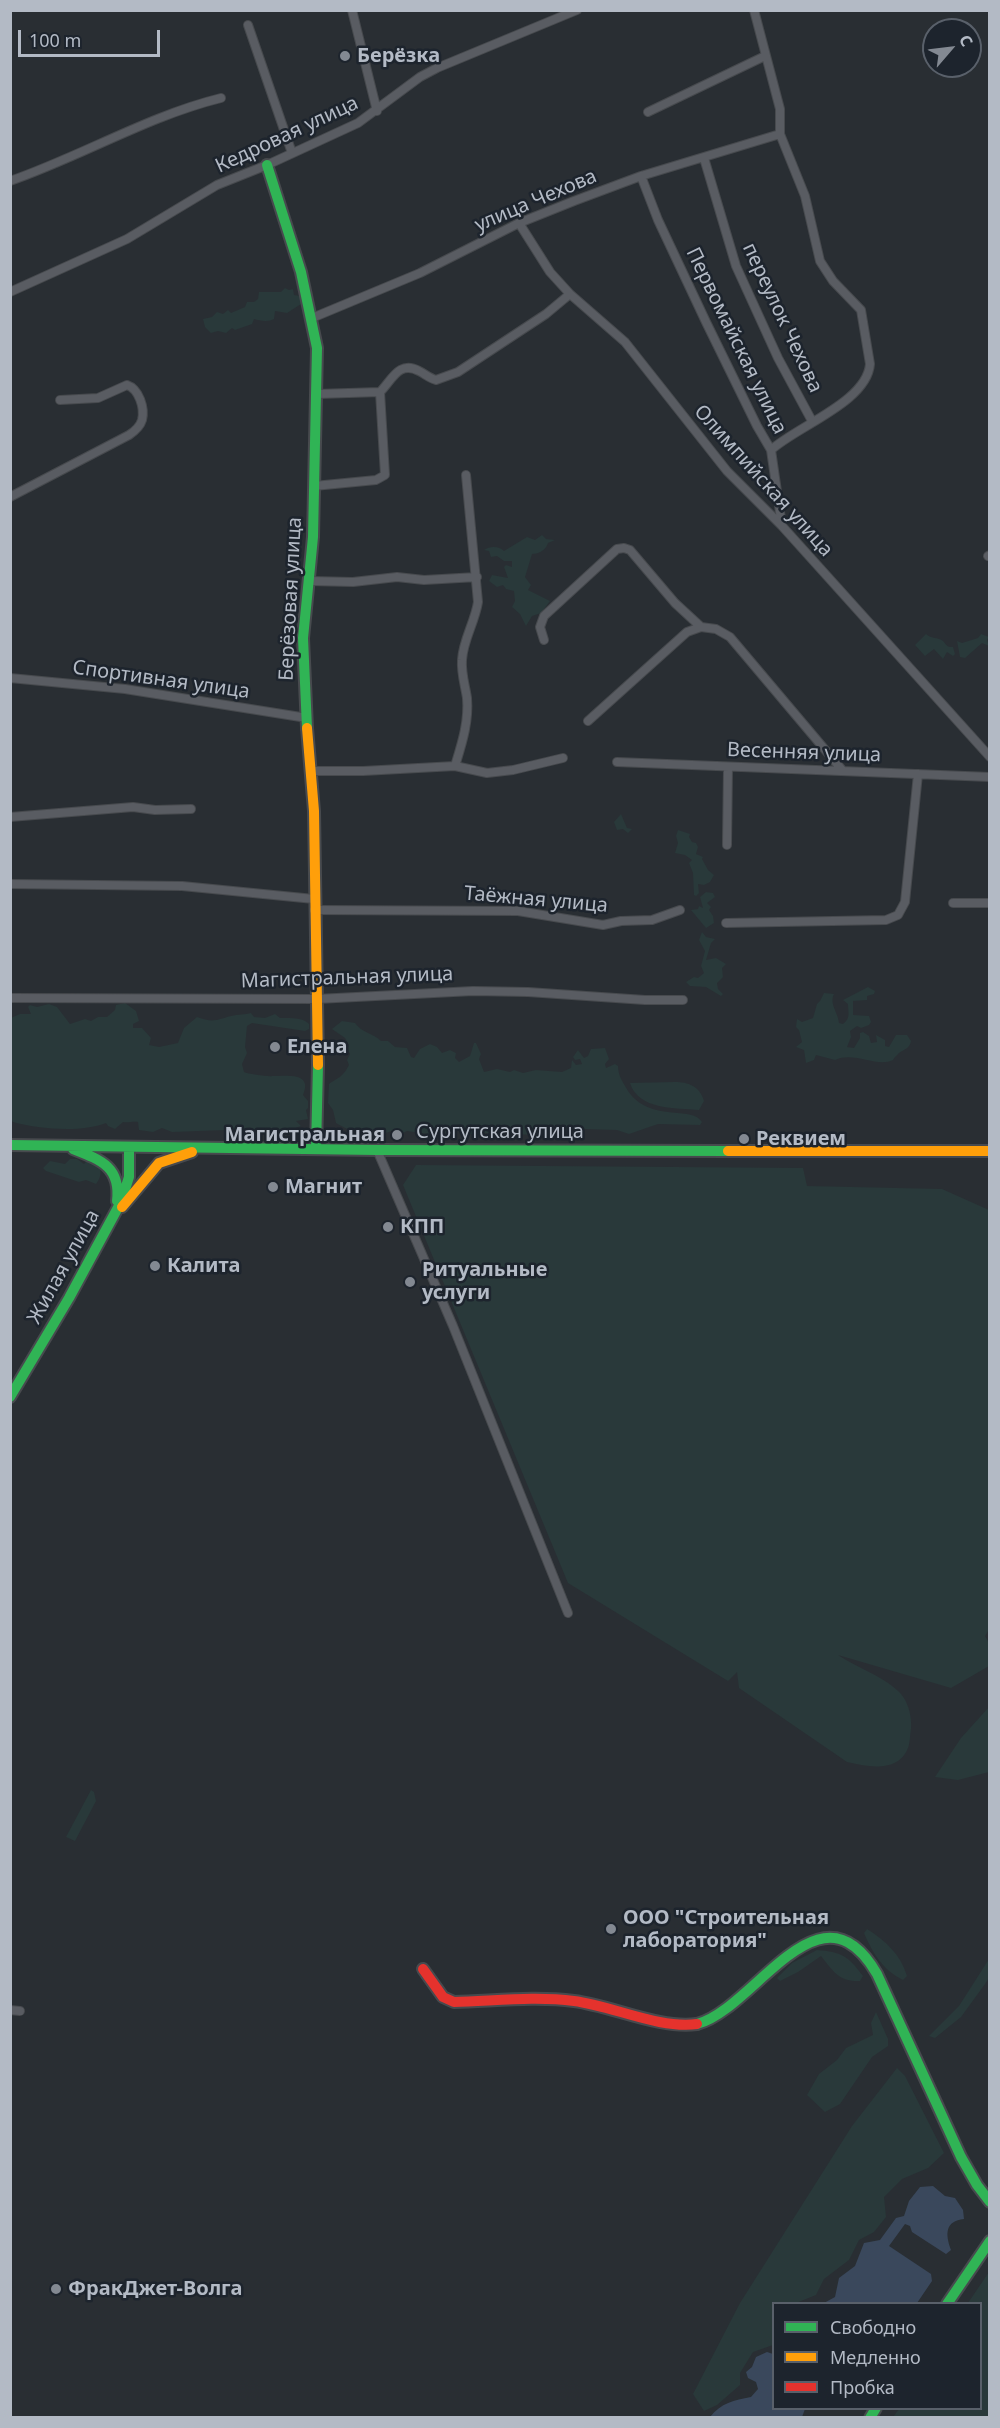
<!DOCTYPE html>
<html>
<head>
<meta charset="utf-8">
<style>
	body { margin:0 }
	#map { position:relative; width:1000px; height:2428px; overflow:hidden; background:#292e33; font-family:"Noto Sans",sans-serif }
	canvas { display:block }
	.frame { position:absolute; inset:0; border:12px solid #b3bac5; pointer-events:none }
	.legend { position:absolute; left:772px; top:2302px; width:210px; height:108px; box-sizing:border-box; background:#1d242d; border:2px solid #59606a; margin:0; padding:8px 10px; list-style:none; font-size:18px; color:#b3bac5 }
	.legend li { display:flex; align-items:center; gap:12px; height:30px }
	.legend b { width:30px; border:2px solid #59606a }
	.north { position:absolute; left:922px; top:18px; width:60px; height:60px; box-sizing:border-box; background:#1d242d; border:2px solid #59606a; border-radius:50%; rotate:62deg; font-size:16px; font-weight:700; line-height:24px; text-align:center; color:#b3bac5 }
	.north::after { content:''; display:block; margin:auto; width:21px; height:27px; background:#838992; clip-path:polygon(50% 0,100% 100%,50% 72%,0 100%) }
	.scale { position:absolute; left:18px; top:30px; width:142px; height:27px; box-sizing:border-box; border:3px solid #b3bac5; border-top:0; padding-left:8px; font-size:18px; line-height:21px; white-space:nowrap; color:#b3bac5; -webkit-text-stroke:4px #1d242d; paint-order:stroke }
</style>
</head>
<body>
<div id="map">
<canvas width="1000" height="2428"></canvas>
<div class="frame"></div>
<ul class="legend">
<li><b style="height:8px;background:#30b455"></b>Свободно</li>
<li><b style="height:8px;background:#ff9f0a"></b>Медленно</li>
<li><b style="height:8px;background:#e5322d"></b>Пробка</li>
</ul>
<div class="north">С</div>
<div class="scale">100 m</div>
</div>
<script>
const c = document.querySelector('canvas').getContext('2d');
c.lineJoin = 'round';
function paint(path, color) {
  c.fillStyle = color;
  c.fill(path, 'evenodd');
}
function strokePath(path, color, width, dash) {
  c.strokeStyle = color;
  c.lineWidth = width;
  c.lineCap = dash ? 'butt' : 'round';
  c.setLineDash(dash || []);
  c.stroke(path);
}
function drawText(font, color, halo, rows, align = 'center') {
  c.font = font + ' "Noto Sans",sans-serif';
  c.lineWidth = 5;
  c.setLineDash([]);
  c.textBaseline = 'middle';
  c.strokeStyle = halo;
  c.fillStyle = color;
  for (const [text, x, y, turn = 0] of rows) {
    c.save();
    c.translate(x, y);
    c.rotate((+turn || 0) * Math.PI / 180);
    c.textAlign = isNaN(turn) ? turn : align;
    if (halo) c.strokeText(text, 0, 0);
    c.fillText(text, 0, 0);
    c.restore();
  }
}
paint(new Path2D(`
	M285,288L289,290L293,289L294,295L300,296L303,299L301,304L287,313L275,311L274,319C269,322 260,321 254,319L252,324L235,330L232,328L226,333L218,331L211,333L205,327L203,319L212,317L217,312L223,314L228,310L231,313L245,307L247,302H254L258,299L259,292H281Z
	M542,535L546,539L555,540L548,543C546,551 537,554 532,554L525,577L531,585L528,590L550,601L541,613L532,616L526,626L520,614L512,607L515,601L514,591L506,589L503,585L497,587L489,581L492,575L508,578L504,567L506,565L512,567V561H504L497,556L491,557L489,551L484,550C490,546 499,546 504,551L527,537L535,540Z
	M926,634C931,639 938,637 943,641C947,645 946,647 953,647L955,654L953,656L947,652L943,659L934,649L925,656L915,645Z
	M981,634L989,637L987,640L989,646L982,643L965,658L960,657L957,641L962,643L978,638Z
	M621,814L627,828L632,829L628,833L623,829L617,830L614,822Z
	M678,830L690,834L689,837L692,842L696,843L698,847L696,854L703,857L702,859L708,870L714,875L710,882L704,885L698,884L699,893L696,896L694,895L693,873L689,863L692,860L685,855L675,853L678,843L676,836Z
	M706,892L713,893L715,897L707,903L711,907L709,910L713,916L714,923L706,928L691,910L698,909L699,906L703,908L700,897Z
	M702,932L706,937L715,939L711,943L706,960L716,958L726,964L722,968L723,977L717,983L718,989L723,994L721,996L706,987L690,986L686,982L694,977L698,978L704,973L701,966L705,951L699,940Z
	M868,987L875,991L874,994L867,996V1000L853,1001V1015L869,1016L871,1022L869,1025L861,1028L857,1026L850,1031L851,1037L847,1047L854,1048L860,1038V1033L863,1032L869,1036L871,1043L877,1042L876,1035L885,1040V1046L889,1047L896,1035H907L911,1041C910,1048 905,1049 899,1053C898,1054 893,1059 893,1060C877,1068 854,1051 835,1060L816,1055L814,1060L806,1063L804,1050L796,1047L802,1042L799,1030L796,1027L797,1019L802,1022L813,1018L817,1004L820,1001L824,993L834,994C829,1004 838,1012 839,1023L843,1024C851,1018 848,1012 848,1004L843,1000Z
	M125,1003L136,1011L139,1021L133,1024V1028H142L151,1038L149,1045L159,1047L178,1043L184,1028L197,1017C213,1023 216,1020 231,1016C238,1014 245,1015 251,1013L254,1017L265,1018L275,1014L280,1018C289,1018 303,1017 309,1024V1029L305,1031L252,1023L247,1026L245,1047L247,1053L242,1064L244,1072C248,1074 270,1077 272,1076C287,1076 313,1072 303,1095L308,1101V1108L306,1110L308,1119L296,1121L301,1126L285,1132L253,1131L250,1133L226,1130L172,1132L162,1128L153,1132L139,1130L138,1122C132,1121 129,1123 123,1122L115,1129L108,1126L106,1123C81,1133 38,1129 13,1122L10,1119L11,1018L20,1014H31L28,1007L30,1005L37,1007L49,1004L57,1007L70,1024L85,1019L91,1021L98,1017H107L115,1010L116,1005Z
	M342,1021L355,1023C362,1033 373,1033 381,1041H388L395,1047L407,1048L411,1057L414,1058L420,1049L430,1044L437,1047L442,1053L450,1050L456,1053L455,1058L459,1062L470,1056L474,1043H476L481,1054L479,1059L484,1072L497,1069L510,1072L514,1070L523,1073L536,1070L562,1072L571,1068L572,1060L576,1065L582,1064L580,1059L575,1060L573,1057L578,1050L584,1058L588,1056L591,1049L605,1048L609,1059L605,1064L606,1068L615,1064L618,1066C618,1076 623,1082 628,1091C650,1123 692,1105 702,1122L700,1125L658,1124L629,1134L617,1130L584,1129L575,1134L569,1132L554,1133L546,1137L538,1135L483,1133L475,1135L452,1129L442,1136L407,1131L403,1133L395,1129C378,1140 352,1133 336,1123L333,1110L328,1103L329,1084C340,1076 342,1078 349,1065L347,1060L350,1054L347,1048L349,1045L345,1038L332,1029Z
	M675,1082C688,1082 700,1086 704,1101L699,1110C676,1108 638,1110 630,1083Z
	M70,1159H77L84,1164L87,1161C102,1161 104,1174 96,1184L86,1180L79,1182L46,1171L43,1168L50,1161L65,1164Z
	M416,1165L803,1168L807,1186L942,1189L989,1210L990,1628L985,1636L989,1643V1666L951,1688L838,1655C856,1667 887,1678 901,1694C909,1703 912,1718 911,1729C910,1735 910,1743 908,1748C898,1773 868,1767 847,1762L739,1688L737,1672L728,1681L568,1583L403,1185Z
	M989,1707V1772L958,1780L935,1777L961,1738Z
	M91,1790L94,1792L96,1801L75,1841L66,1837Z
	M867,1929C886,1941 901,1955 907,1976L903,1980C883,1970 873,1954 864,1933Z
	M817,1950C842,1952 848,1956 863,1976L860,1981C839,1982 833,1971 821,1956L798,1972L780,1981L777,1978L792,1963Z
	M989,1959V1978L985,1984L961,2017L935,2038L929,2036L959,2006Z
	M876,2012L888,2039V2046L872,2057L840,2104L825,2112L807,2095L819,2074L837,2060L846,2048L873,2035L871,2023Z
	M897,2068L905,2076L944,2153L928,2168L902,2179L884,2197L886,2217L874,2232L859,2240L849,2260L824,2279L816,2295L796,2303L774,2304L773,2345L753,2352L740,2373V2385L717,2405L704,2411L693,2394L740,2303L852,2126Z
	M989,2272V2417H893L899,2409L980,2408V2304L968,2303Z`), '#29393a');
paint(new Path2D(`
	M933,2186L945,2196L955,2198L963,2210L964,2219C945,2221 945,2234 951,2250L946,2254L912,2232L910,2226L905,2224L889,2246L931,2274L932,2281L917,2303H824L835,2297L839,2278L855,2266L864,2243L880,2240L896,2218L904,2216L909,2201L920,2187Z
	M767,2352L773,2354L774,2408L805,2409L802,2417H710C721,2403 734,2400 751,2397L758,2389L756,2382L748,2378L746,2372L752,2367L756,2357Z`), '#3a485c');
const street = new Path2D(`
	M352,10L377,111
	M754,10L780,109V134L805,196L820,261L833,281L861,310L870,364C867,402 797,426 771,450
	M248,25L292,153
	M648,112L765,56
	M704,158L736,266L778,358L812,421
	M641,176L658,220L706,322L757,426L771,450L782,526
	M10,181C82,156 148,116 221,98
	M519,223L550,272L570,294L625,342L727,471L782,526L990,757
	M10,292L127,239L217,185L267,165L358,123L420,77L437,68L577,10
	M312,318L420,273L519,223L574,201L641,176L780,134
	M380,392C392,380 399,360 419,371C425,374 429,378 436,380L458,372L546,314L570,294
	M314,486L376,480L385,475L380,392L317,394
	M10,497L129,435C135,431 140,427 142,420C145,408 139,389 127,385L98,398L60,400
	M988,556L990,555
	M310,581L353,582L397,577L424,580L477,577
	M701,627L716,629L730,637L843,771
	M544,640L540,627L544,616L617,549L624,548L630,550L675,603L701,627
	M10,678L125,689L307,718
	M588,721L687,632L701,627
	M617,762L990,777
	M455,766C462,743 469,722 467,698C465,685 461,673 462,660C463,640 475,622 478,602L466,475
	M311,771H363L455,766L487,773L513,770L563,758
	M10,817L133,807L155,810L191,809
	M727,845L728,767
	M10,884L182,886L314,899
	M953,903H990
	M314,910L518,911L603,925L621,921L652,920L680,910
	M726,923L886,920L898,915L905,902L918,774
	M10,998L317,999L473,991L528,992L645,1000H683
	M377,1150L453,1326L568,1613
	M10,2010L20,2011`);
const fast = new Path2D(`
	M267,165L301,272L317,348L313,537L303,638L307,728
	M10,1145L377,1150L728,1151
	M73,1149C101,1160 121,1167 117,1201
	M316,1149L318,1065
	M10,1397L69,1298L121,1202L129,1177V1147
	M697,2024C755,2009 820,1875 877,1974L961,2157L977,2185L990,2202
	M947,2304L990,2241
	M870,2418L876,2408`);
const slow = new Path2D(`
	M307,728L314,811L318,1065
	M728,1151H990
	M122,1207L159,1163L192,1152`);
const jam = new Path2D(`
	M423,1969L443,1997L454,2002C494,2001 535,1996 574,2001C613,2006 658,2029 697,2024`);
strokePath(street, '#474a4e', 10);
strokePath(fast, '#474a4e', 14);
strokePath(slow, '#474a4e', 14);
strokePath(jam, '#474a4e', 14);
strokePath(street, '#595c62', 8);
strokePath(fast, '#30b455', 10);
strokePath(slow, '#ff9f0a', 10);
strokePath(jam, '#e5322d', 10);
for (const [x, y, r, color] of [
	[345,56,6,"#838992"],
	[275,1047,6,"#838992"],
	[397,1135,6,"#838992"],
	[744,1139,6,"#838992"],
	[273,1187,6,"#838992"],
	[388,1227,6,"#838992"],
	[155,1266,6,"#838992"],
	[410,1282,6,"#838992"],
	[611,1929,6,"#838992"],
	[56,2289,6,"#838992"]
]) {
  const dot = new Path2D();
  dot.arc(x, y, r, 0, 2 * Math.PI);
  c.fillStyle = color;
  c.fill(dot);
  strokePath(dot, '#1d242d', 2);
}
drawText('bold 20px', '#b3bac5', '#1d242d', [
	["Берёзка",357,56],
	["Елена",287,1047],
	["Магистральная",385,1135,"right"],
	["Реквием",756,1139],
	["Магнит",285,1187],
	["КПП",400,1227],
	["Калита",167,1266],
	["Ритуальные",422,1270],
	["услуги",422,1293],
	["ООО \"Строительная",623,1918],
	["лаборатория\"",623,1941],
	["ФракДжет-Волга",68,2289]
], 'left');
drawText('20px', '#b3bac5', '#1d242d', [
	["Кедровая улица",287,135,-25],
	["улица Чехова",536,201,-23],
	["переулок Чехова",782,318,65],
	["Первомайская улица",736,341,64],
	["Олимпийская улица",763,481,48],
	["Берёзовая улица",291,599,-87],
	["Спортивная улица",161,680,8],
	["Весенняя улица",804,753,2],
	["Таёжная улица",536,900,5],
	["Магистральная улица",347,978,-2],
	["Сургутская улица",500,1132],
	["Жилая улица",64,1267,-61]
]);
</script>
</body>
</html>
